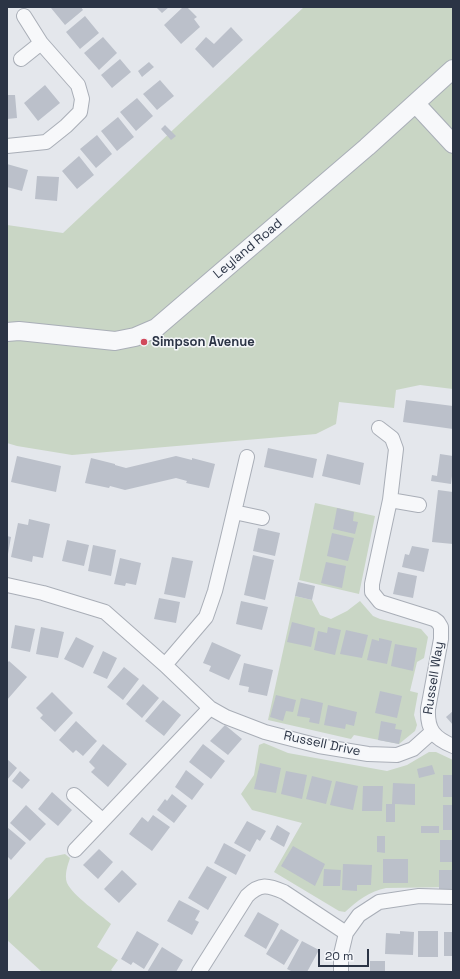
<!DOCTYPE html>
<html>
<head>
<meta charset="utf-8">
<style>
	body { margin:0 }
	#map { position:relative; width:460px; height:979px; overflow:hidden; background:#e4e7ec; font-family:"Space Grotesk",sans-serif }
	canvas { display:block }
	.frame { position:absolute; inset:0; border:8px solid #2b3445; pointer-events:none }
	.scale { position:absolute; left:318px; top:949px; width:51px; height:18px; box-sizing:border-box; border:2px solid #2b3445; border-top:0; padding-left:5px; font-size:12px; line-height:14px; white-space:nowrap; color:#2b3445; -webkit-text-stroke:3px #f4f6f9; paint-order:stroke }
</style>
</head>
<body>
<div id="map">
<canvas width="460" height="979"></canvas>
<div class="frame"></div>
<div class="scale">20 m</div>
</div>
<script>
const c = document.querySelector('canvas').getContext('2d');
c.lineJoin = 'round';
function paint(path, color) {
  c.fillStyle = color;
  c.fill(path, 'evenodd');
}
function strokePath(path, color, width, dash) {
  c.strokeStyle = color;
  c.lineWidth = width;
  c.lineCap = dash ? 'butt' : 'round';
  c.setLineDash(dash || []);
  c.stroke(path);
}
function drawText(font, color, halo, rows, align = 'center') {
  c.font = font + ' "Space Grotesk",sans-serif';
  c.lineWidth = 3;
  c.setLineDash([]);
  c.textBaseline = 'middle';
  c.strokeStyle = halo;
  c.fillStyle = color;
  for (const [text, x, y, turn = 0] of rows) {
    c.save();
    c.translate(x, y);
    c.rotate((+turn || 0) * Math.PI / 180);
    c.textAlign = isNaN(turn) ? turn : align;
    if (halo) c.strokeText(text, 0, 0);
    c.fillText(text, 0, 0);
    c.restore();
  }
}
paint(new Path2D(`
	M304,7H453V389L420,385L396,390L394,408L339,402L336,424L316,434L72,455L17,446L7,443V225L63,233Z
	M315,503L375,516L359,594L299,580Z
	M295,596L312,600L320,615L331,619L347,611L360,601L373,616L380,619L421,629L428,637L424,658L417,662L410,691L418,693L414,715L417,725L415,731L399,744L354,735L351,739L268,720Z
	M264,743L288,753L387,771L407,765L429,752H436L453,760V887L386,888C370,891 357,901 345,912L339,911L274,872L302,823L252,810L241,794L254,775L259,745Z
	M65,854L70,858C68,865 64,874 67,883C73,896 100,914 111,924L97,947L118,960L111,970L114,972H42L7,940V901L46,858Z`), '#c9d6c5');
paint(new Path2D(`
	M52,7H81L83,10L65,25L51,8Z
	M156,7H169L162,13Z
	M183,7H187L197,17L194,19L200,27L181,44L164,25Z
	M85,16L99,33L80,49L66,32Z
	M231,27L243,40L213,68L195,49L206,37L214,44Z
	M103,37L117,53L99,70L84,53Z
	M120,59L131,72L112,88L101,75Z
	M149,62L154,67L142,77L138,71Z
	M160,80L174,96L157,110L143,94Z
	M45,85L60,103L38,121L24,103Z
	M7,95H15L17,118L7,119Z
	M137,98L153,116L136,131L120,112Z
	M118,117L134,137L117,151L101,131Z
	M165,125L176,136L171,140L161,129Z
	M97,135L112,154L96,168L80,149Z
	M79,156L94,175L77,189L62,171Z
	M7,164L28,170L22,191L7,187Z
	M37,176L59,177L57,201L35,199Z
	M406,400L453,406V429L403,422Z
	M268,448L317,459L313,478L264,467Z
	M327,454L364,463L360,485L322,476Z
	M440,454L453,456V468L451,484L431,481L432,475L437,476Z
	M17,456L61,466L56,492L11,482Z
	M176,456L192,460V458L215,464L209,488L186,483L187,481L176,478L125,490L110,486L109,488L85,483L91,458L115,464V465L126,468Z
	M438,490L453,492V544L432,542Z
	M337,508L354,512L353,521L358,522L355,534L333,529Z
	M29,519L50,524L43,558L33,556L32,562L11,557L18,523L28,525Z
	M258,528L280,533L275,556L253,551Z
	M332,533L354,538L348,561L327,556Z
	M7,536L11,537L8,554L7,553Z
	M67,540L89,545L84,566L62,561Z
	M93,545L116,550L111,576L88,571Z
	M412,546L429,549L424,572L402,567L405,554L409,555Z
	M253,555L274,560L265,600L244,595Z
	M172,557L193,561L185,598L164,594Z
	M120,558L141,563L136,585L126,583L125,586L114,584Z
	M326,562L346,566L342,588L321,583Z
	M398,572L417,576L413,598L393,594Z
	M298,582L315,586L312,600L295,596Z
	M159,598L180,602L176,623L154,619Z
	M241,601L268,607L262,630L236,624Z
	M292,622L315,628L311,647L287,642Z
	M15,625L35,629L30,652L11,648Z
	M41,627L64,632L58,658L36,654Z
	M328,627L341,630L335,655L314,650L318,631L327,633Z
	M346,630L368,635L362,658L340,654Z
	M76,637L94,646L83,668L64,659Z
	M379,638L392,641L387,664L367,660L372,639L379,641Z
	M212,642L241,655L229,680L209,671L211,666L203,663Z
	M395,644L417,648L413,671L391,666Z
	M103,651L117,658L107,679L93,673Z
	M9,661L27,677L7,700V663Z
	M244,663L273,670L267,696L248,692L249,687L239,685Z
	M124,667L139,679L123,700L107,687Z
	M143,684L159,698L142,718L126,704Z
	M380,691L402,696L397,718L375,713Z
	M52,692L73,713L55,732L40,718L43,715L36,708Z
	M276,695L296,700L293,712L286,711L283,721L270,717Z
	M301,698L323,703L319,724L309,722L310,718L297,716Z
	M163,700L181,715L164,736L145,721Z
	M328,705L357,712L354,726L346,724L345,729L324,725Z
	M453,711V725L446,717Z
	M76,721L97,741L83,756L76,750L73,753L59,740Z
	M381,721L396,724L395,729L402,730L399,744L378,740Z
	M225,725L242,739L228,755L210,741Z
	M103,744L127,764L108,787L91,772L95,768L89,762Z
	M203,744L225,761L211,779L189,762Z
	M7,759L17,768L7,780Z
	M260,763L281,768L276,793L254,789Z
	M432,765L435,774L419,778L417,769Z
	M186,770L204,784L192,800L175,787Z
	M20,771L30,780L22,789L12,781Z
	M286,771L307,775L302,799L281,794Z
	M443,775H453V797H443Z
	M312,776L332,781L326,804L306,799Z
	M336,781L358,786L353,810L330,805Z
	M393,783L415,784V805L395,804V822H386V804H392Z
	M363,786H383L382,811H362Z
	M52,792L72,810L58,826L38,809Z
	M172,794L187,806L174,823L157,810L165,799L167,801Z
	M26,805L46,824L30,841L10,823Z
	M443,805H453V830H443Z
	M153,815L170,827L152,851L129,834L142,817L148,822Z
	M247,821L266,831L260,841L257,839L250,852L234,843Z
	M277,825L290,833L284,847L270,839Z
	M421,826H439V833H421Z
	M7,827L26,843L11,860L7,856Z
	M377,836H385V853L377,852Z
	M440,840H453V862H440Z
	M224,843L246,855L236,875L214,863Z
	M293,846L325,864L315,886L281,866Z
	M99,849L113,862L98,879L83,865Z
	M383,859H408V883H383Z
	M343,864L372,865L371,885H357V891L342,890Z
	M207,866L227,877L208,910L188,898Z
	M324,869L341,870L340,886H323Z
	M122,870L137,884L119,903L104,889Z
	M439,870H453V889H439Z
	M179,900L200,911L195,920L199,922L192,935L167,921Z
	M258,912L279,924L266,949L244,936Z
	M281,929L299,940L284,965L266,954Z
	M137,931L159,944L144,969L133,962L131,965L121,959Z
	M400,931L414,932L413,955L385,954L386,933L400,934Z
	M418,931H438V957H418Z
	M444,932H453V956H444Z
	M302,941L319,950L307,972H293L287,969Z
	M162,947L183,960L176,972H147Z
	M370,961H385V972H370Z`), '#bbc0ca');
const minor = new Path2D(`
	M21,59L41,43
	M7,146L46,142L66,126L80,112L82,99L78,85L41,43L24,16
	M379,428L392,438L396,449L390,500L372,584V592L380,602L434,619L438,622L441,627V639L428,709C427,730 434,738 453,746
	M390,500L419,505
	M234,512L262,518
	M7,585L43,593L105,612L165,665L210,708L226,717L265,732L319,746L368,754L397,755L413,749L432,732
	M165,665L206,617L215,591L227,542L247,457
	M74,795L102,820
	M75,850L210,708
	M199,972L247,896C260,883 268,885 284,892L346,933
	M341,972V954L346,933L359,915L379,902L419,896L453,897`);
const tertiary = new Path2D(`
	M416,104L453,144
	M7,332L19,331L115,341L135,337L156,328L367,147L453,69`);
strokePath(minor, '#a9aeb7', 16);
strokePath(tertiary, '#a9aeb7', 20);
strokePath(minor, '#f7f8fa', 14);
strokePath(tertiary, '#f7f8fa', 18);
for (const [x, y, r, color] of [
	[144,342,4,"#d1495b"]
]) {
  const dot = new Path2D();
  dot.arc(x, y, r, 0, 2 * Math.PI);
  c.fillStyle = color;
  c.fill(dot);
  strokePath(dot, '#f4f6f9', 1.5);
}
drawText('13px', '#2b3445', '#f4f6f9', [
	["Leyland Road",248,249,-40],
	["Russell Way",434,678,-81],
	["Russell Drive",322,744,12]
]);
drawText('bold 13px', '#2b3445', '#f4f6f9', [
	["Simpson Avenue",152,342]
], 'left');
</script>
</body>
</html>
